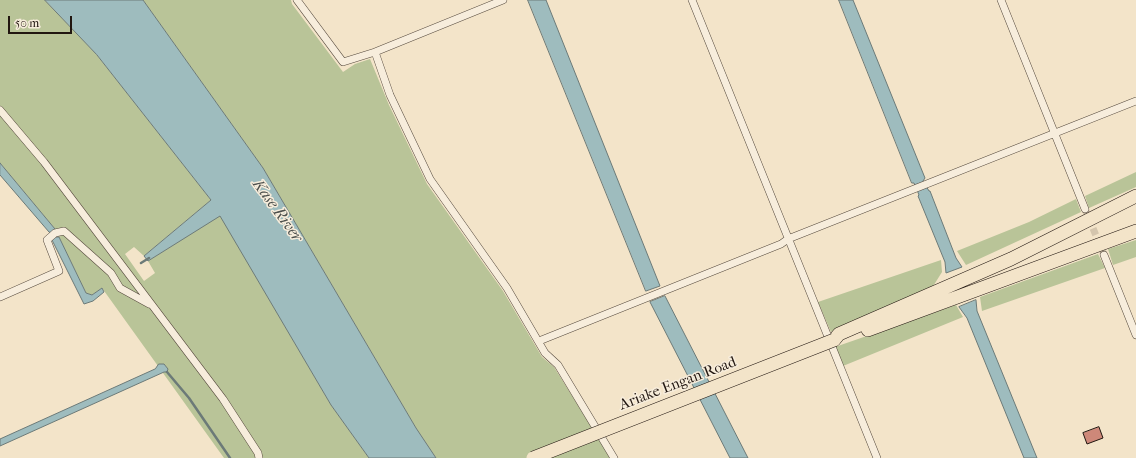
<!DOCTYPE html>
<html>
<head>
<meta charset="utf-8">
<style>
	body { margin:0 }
	#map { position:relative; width:1136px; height:458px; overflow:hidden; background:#f3e4c9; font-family:"IM FELL French Canon",serif }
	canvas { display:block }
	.scale { position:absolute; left:8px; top:16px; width:64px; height:18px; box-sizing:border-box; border:2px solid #211610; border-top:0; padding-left:5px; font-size:12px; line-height:14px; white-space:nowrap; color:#211610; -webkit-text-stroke:3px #f7eddc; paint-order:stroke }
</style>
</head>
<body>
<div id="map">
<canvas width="1136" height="458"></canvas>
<div class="scale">50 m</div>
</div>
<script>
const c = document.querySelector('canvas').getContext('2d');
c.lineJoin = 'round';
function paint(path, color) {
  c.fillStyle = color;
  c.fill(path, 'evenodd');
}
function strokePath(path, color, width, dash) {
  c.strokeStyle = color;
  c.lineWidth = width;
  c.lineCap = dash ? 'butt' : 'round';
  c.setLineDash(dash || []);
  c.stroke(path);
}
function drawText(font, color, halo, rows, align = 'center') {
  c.font = font + ' "IM FELL French Canon",serif';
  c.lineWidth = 3;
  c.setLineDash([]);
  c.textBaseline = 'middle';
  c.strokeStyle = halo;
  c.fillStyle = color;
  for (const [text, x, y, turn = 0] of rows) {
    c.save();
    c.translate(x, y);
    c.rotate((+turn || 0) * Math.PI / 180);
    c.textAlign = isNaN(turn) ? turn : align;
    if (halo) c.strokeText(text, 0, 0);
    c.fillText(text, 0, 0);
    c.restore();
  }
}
paint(new Path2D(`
	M0,0H45L97,55L211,200L144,256L134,247L125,254L144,281L155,273L148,261L220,215L331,405L369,458H224L102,288L92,295L86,293L55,229L0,163Z
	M143,0H291L292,4L343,72L355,64L370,59L389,105L427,184L503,291L542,357L554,367L611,458H436L416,428L263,168Z
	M1136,172V187L1089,208L1085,196Z
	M1076,199L1081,212L966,265L957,251L1029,222Z
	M1136,240V257L1113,265L1108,249Z
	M1098,254L1105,268L982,311L980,297Z
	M941,260L942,272L932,288L831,332L818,302Z
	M956,305L963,317L843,366L835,347Z`), '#b9c498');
const water = new Path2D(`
	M45,0H143L263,168L416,428L436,458H369L331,405L220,216L148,261L144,256L211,200L97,55Z
	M528,0H546L660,286L646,291Z
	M839,0H853L925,178L923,181L929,191H930L956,258L962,267L946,273L945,262L918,196L919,195L914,183H912Z
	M0,163L55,229L53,231L56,237H59L86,293L92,295L102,288L104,292L93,301L84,304L52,240L54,238L51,233L49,232L0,175Z
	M665,296L748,458H730L650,302Z
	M976,300L977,311L1037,458H1024L967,318L959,307Z
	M159,364H164L168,369L167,372H164L0,446V439L155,369Z`);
paint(water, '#9ebcbe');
strokePath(water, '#6c7a78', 1);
strokePath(new Path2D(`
	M141,263L149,258
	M167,372L189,398L230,458`), '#6c7a78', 2.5);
const building = new Path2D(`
	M1099,427L1103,438L1087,444L1083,433Z`);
paint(building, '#ce8879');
strokePath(building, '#211610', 1);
strokePath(new Path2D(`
	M1085,209L1104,255`), '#d4c5ad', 7, [7, 3.5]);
const minor = new Path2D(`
	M297,0L343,62L375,52L503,0
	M692,0L877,458
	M1001,0L1085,209
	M375,52L390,95L430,179L507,288L545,353L558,365L614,458
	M0,110L44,162L223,399L258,453L259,458
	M1104,255L1136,335
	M0,297L59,271L47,240L55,233L64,231L111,273L120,288L149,304
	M539,341L781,244L788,239L1136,101`);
const motorway = new Path2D(`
	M868,330L1136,231
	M834,340L839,334L1011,259L1136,196`);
strokePath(minor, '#564a3e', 8);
strokePath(motorway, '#211610', 14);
strokePath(minor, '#f7eddc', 7);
strokePath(motorway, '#f3e4c9', 13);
const motorwayBridge = new Path2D(`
	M533,458L834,340`);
strokePath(motorwayBridge, '#211610', 14, []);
strokePath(motorwayBridge, '#f3e4c9', 13);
drawText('15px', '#211610', '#f7eddc', [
	["Ariake Engan Road",678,384,-21]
]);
drawText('italic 16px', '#4d504d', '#f7eddc', [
	["Kase River",277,211,54]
]);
</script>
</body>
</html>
